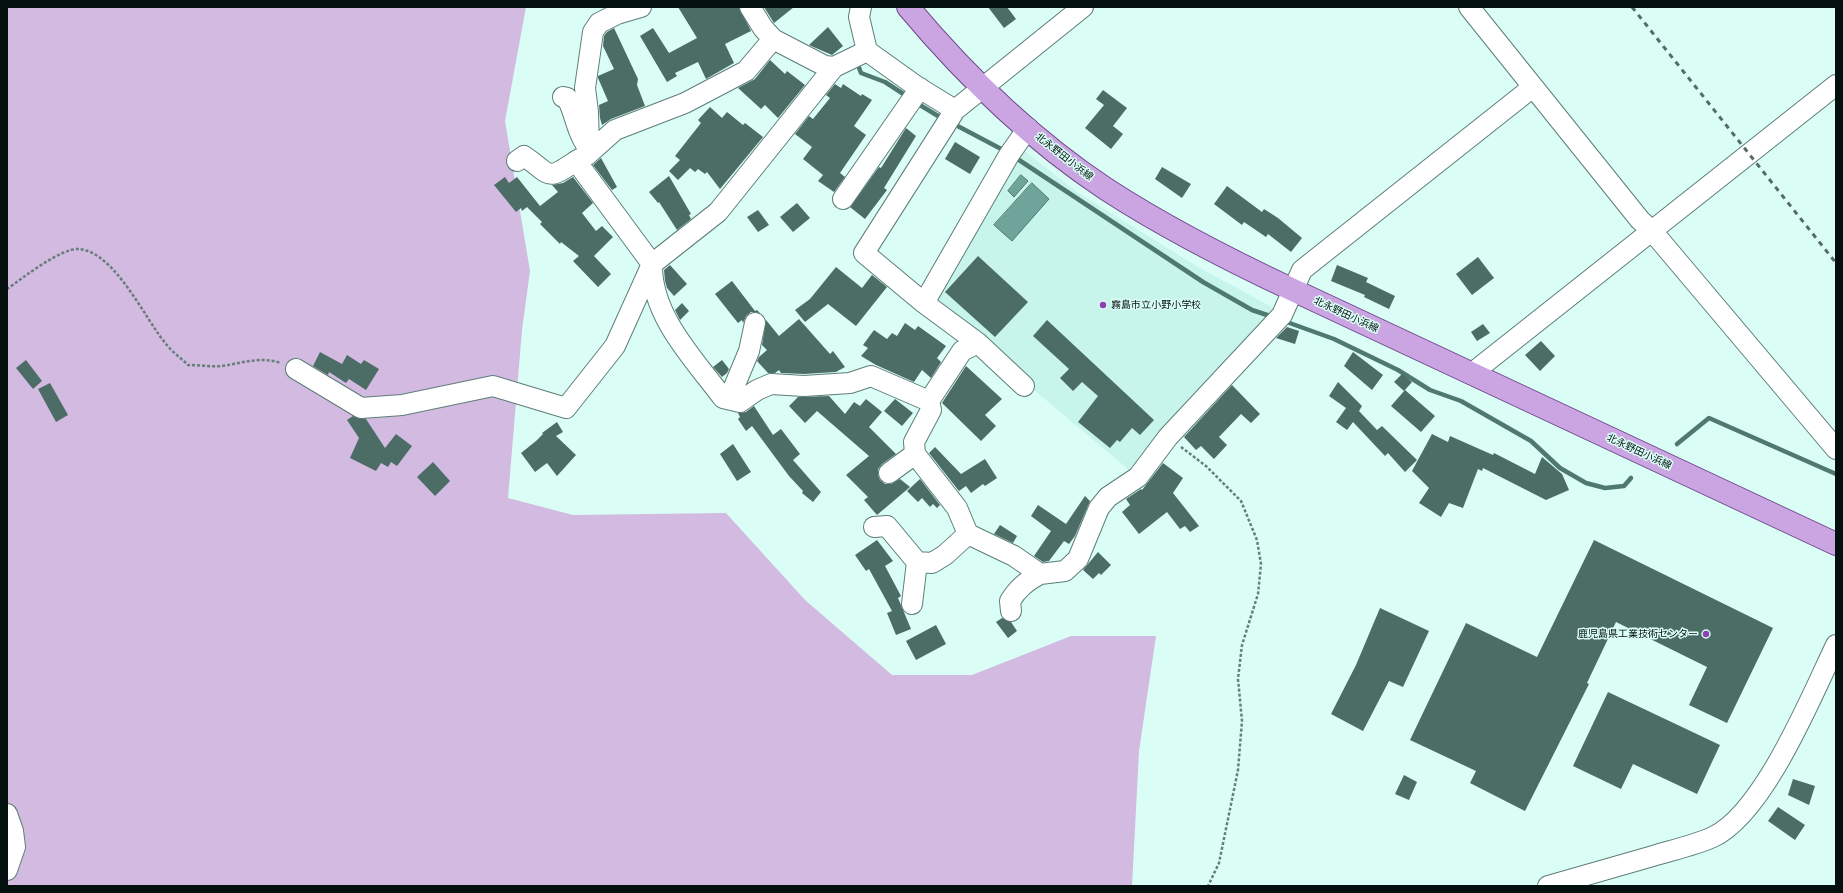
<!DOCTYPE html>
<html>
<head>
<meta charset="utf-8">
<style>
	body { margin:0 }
	#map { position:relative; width:1843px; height:893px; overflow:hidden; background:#dafdf6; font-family:Bitter,serif }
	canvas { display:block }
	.frame { position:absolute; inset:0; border:8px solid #04100e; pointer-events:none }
</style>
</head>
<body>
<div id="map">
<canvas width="1843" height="893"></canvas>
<div class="frame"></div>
</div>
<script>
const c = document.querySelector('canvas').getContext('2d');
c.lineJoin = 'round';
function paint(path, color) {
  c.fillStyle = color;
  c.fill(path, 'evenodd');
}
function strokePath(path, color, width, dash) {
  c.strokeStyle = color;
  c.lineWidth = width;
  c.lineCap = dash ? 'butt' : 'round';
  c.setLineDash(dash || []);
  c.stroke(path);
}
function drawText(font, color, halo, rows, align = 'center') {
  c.font = font + ' Bitter,"Noto Sans JP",serif';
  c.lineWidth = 3;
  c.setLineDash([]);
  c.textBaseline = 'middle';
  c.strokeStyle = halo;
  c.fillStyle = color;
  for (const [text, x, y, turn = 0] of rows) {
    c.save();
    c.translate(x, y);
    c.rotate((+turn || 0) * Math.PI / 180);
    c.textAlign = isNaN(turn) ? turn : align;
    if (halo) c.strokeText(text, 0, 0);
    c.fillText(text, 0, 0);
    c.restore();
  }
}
paint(new Path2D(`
	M1018,146L1077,192L1198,267L1281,312L1135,475L982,346L930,298Z`), '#c7f4eb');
paint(new Path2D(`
	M7,7H526L505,121L530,271L522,330L508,498L573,515L726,513L805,600L892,675H972L1071,636H1156L1139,751L1132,886H7Z`), '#d2bae1');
const water = new Path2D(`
	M1021,175L1028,181L1014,197L1008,191Z
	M1032,183L1049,199L1012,241L994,225Z`);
paint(water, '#6ea49a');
strokePath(water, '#4e7870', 1);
strokePath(new Path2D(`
	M858,65L861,73L885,82L908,97
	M915,102L943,119
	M952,123L1005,151
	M1013,156L1203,282L1252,310L1273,317
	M1284,321L1334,339L1398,370L1430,390L1461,401L1531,441L1560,468L1586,483L1605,488L1624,486L1631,478
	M1677,444L1709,418L1836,474`), '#4e7870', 4.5);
paint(new Path2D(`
	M678,7H739L751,31L725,44L734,63L706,79L698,62L675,73L677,76L667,82L640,36L653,28L669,53L697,38Z
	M764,7H794L774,23Z
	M988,7H1007L1016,19L1004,28Z
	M828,27L843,46L832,55L809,45Z
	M614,28L638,79L637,85L645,106L611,119L602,125L600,118L599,105L608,101L598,78V76L614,69L603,46L604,36L607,32Z
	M770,60L785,74L787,71L805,85L778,118L765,105L761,109L738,88L755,79Z
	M835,84L841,88L843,84L861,96L862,94L872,100L854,126L866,135L840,173L845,177L834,192L818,181L823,175L803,159L812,147L795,134L809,116L813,119L830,98L826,95Z
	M1103,90L1127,108L1113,126L1123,134L1111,149L1085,128L1104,105L1096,99Z
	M710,107L722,118L727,112L743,125L745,123L763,137L720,189L707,172L705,174L698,169L695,172L690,168L678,180L669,171L680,160L675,156L701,123L698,120Z
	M906,128L916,136L884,188L887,190L865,219L850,207L879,167L881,168Z
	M955,142L980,157L970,174L945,159Z
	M601,158L617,187L612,190L593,165Z
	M1162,167L1191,184L1182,198L1155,179Z
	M669,176L691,214L689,215L691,219L677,230L659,202L658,203L649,192Z
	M505,177L509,183L517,177L540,206L558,192L552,185L563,183L573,177L593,203L582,213L596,231L602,226L613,237L594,256L611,274L598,287L573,261L579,256L561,242L560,244L540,224L542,222L527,207L522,211L521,208L516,212L494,185Z
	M1227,186L1262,212L1264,209L1278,218L1302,238L1291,252L1268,234L1266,237L1244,222L1242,225L1214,204Z
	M797,203L810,218L793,232L780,217Z
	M758,210L769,225L758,232L747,217Z
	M978,256L1028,302L995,337L945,292Z
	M1478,257L1494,278L1472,295L1456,274Z
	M670,265L687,284L674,296L667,288L665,281L664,270Z
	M1337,265L1368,278L1366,282L1395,296L1389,309L1364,297L1365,295L1331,281Z
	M836,267L862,288L872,275L887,287L856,326L828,304L805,322L795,310L810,299Z
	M732,281L755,311L757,310L760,313L751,312L746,316L743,323L742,320L738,323L715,294Z
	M682,303L689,311L680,320L675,310Z
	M799,319L830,354L833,351L845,367L836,372L804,374L781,373L779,370L775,373H768L757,361L759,357L767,350L762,345L766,320L779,336Z
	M1047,320L1154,420L1140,435L1132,428L1120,442L1117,440L1110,448L1078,422L1098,396L1082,382L1073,391L1060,378L1069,369L1033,336Z
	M905,323L915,330L918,326L946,346L937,358L941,362L931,378L922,370L914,382L876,365L861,356L868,348L863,345L874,330L887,339L892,333L897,336Z
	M1483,324L1490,333L1477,341L1471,332Z
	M1287,327L1299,331L1295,344L1276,338Z
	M1541,341L1555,356L1540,371L1525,355Z
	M320,352L342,364L347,355L361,364L364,360L379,369L366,390L349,379L346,383L329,372L328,375L313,366Z
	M1353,352L1383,375L1372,390L1344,366Z
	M26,360L42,381L33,389L16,368Z
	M722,360L729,369L727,373L722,377L713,367Z
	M966,366L1002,399L985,415L996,426L981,441L942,403Z
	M1402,374L1412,382L1404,391L1394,382Z
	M1338,382L1362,406L1359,411L1377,430L1382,426L1417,460L1405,472L1388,453L1385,456L1353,422L1347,430L1336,422L1346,408L1329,396Z
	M50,383L68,415L56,422L38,389Z
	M1232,385L1260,414L1251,423L1241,414L1219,437L1227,445L1214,459L1201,446L1196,450L1184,437Z
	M1405,390L1435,416L1421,432L1391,406Z
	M829,396L845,414L854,402L860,406L866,399L882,412L869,427L896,454L882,464L878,469V475L880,480L885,484H891L900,479L910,487L877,515L864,500L868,497L846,475L869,456L817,411L805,423L789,406L798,397Z
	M895,399L913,413L902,426L884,411Z
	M754,406L773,435L781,429L800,454L793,460L821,492L813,502L802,493L803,491L789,476L752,426L746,431L738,419L740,417L738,413L746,412Z
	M353,416L366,419L385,448L396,434L412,446L397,466L391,462L388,467L381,463L376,471L350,458L359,438L347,420Z
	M557,422L563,432L556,436L576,455L557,476L547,463L535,472L521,453L536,441L543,434L542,433Z
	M1432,434L1448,442L1450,436L1493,455L1494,453L1535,474L1542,457L1562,474L1569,490L1546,500L1483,468L1482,471L1478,469L1463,508L1449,503L1441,517L1419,503L1429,488L1412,471Z
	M733,444L751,472L737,481L720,454Z
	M935,447L961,474L985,459L997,478L985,486L983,484L971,493L966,486L959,491L929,453Z
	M433,462L450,481L435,496L417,477Z
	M1163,463L1183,478L1173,493L1199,526L1190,532L1185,526L1180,529L1167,512L1139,534L1122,512L1130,505L1126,499L1141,489L1142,490Z
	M920,479L940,505L937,508L933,504L930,507L922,498L918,502L907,491Z
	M1085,496L1090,501L1075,536L1069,544L1064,541L1049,561L1043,562L1034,556L1051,531L1031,516L1038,505L1066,524Z
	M1000,525L1017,536L1013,543L994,534Z
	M877,540L893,561L885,566L901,596L898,598L911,629L896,635L887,613L892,611L869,569L866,571L855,555Z
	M1594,540L1773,628L1727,723L1689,705L1707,667L1616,622L1587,683L1589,684L1525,811L1470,783L1476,771L1410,740L1466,623L1537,657Z
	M1098,552L1111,565L1101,575L1099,573L1093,579L1083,570Z
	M1380,608L1429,631L1403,687L1389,681L1363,731L1331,714L1356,665Z
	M1002,618L1011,622L1017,631L1008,638L996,622Z
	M936,625L946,644L916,660L906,641Z
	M1608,692L1720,745L1697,794L1633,764L1621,789L1573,766Z
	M1404,775L1417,782L1409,800L1395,794Z
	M1793,779L1815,786L1809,805L1788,795Z
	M1778,807L1805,825L1795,840L1768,821Z`), '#4c6c66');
const minor = new Path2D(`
	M750,7L763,28L773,39L825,66L834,67
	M861,7L859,17L867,51L916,86L955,110
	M1469,7L1640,220L1652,231L1836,449
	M773,39L746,71L685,103L615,130L587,155L576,161L652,264C651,316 694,359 723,398L740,402L757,390L771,384L804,386L850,383L871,376L929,401
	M563,97L567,98C575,113 576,129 585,143
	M587,155L589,148L588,112L585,88L593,32L599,23L617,14L641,7
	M517,161L524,156C552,175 545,182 576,161
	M843,199L920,88
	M924,303L1009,155L1028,128
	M978,343L962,351L929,401L931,410L914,442L915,454L957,508L968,534L1014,556L1040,574L1065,571L1078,559L1099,508L1108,497L1138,477L1168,437L1282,315L1302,270L1533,87
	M296,369L361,408L402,405L493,386L566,408L615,346L652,264L718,212L834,67L867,51
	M1471,374L1836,85
	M1024,386L978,343L924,303L864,253L955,110L1083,7
	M729,399L749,351L755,323
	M889,473L915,454
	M874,527L887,526L917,562L932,563L945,555L968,534
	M912,604L917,562
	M1011,611L1010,601C1018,588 1027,581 1040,574
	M7,814L13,831L15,847L7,870
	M1548,886C1583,876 1618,866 1653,856C1673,850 1695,845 1713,837C1764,813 1812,695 1836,645`);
const major = new Path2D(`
	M908,7C965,75 1032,140 1106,189C1166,228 1229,260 1293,290L1836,544`);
strokePath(minor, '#5d7e77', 22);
strokePath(major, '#6f498b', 24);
strokePath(new Path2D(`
	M7,289C23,278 60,248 79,249C115,252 145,319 166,344C172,352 181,358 188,365C199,365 211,367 222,366C242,363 261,356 281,363
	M1181,447L1206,466L1241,501L1257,540L1261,564L1258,594L1242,645L1238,679L1242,721L1238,770L1219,863L1208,886`), '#677e7a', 2.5, [3, 2]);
strokePath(minor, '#fff', 20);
strokePath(major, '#cba4e2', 22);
strokePath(new Path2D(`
	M1632,7L1836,263`), '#566b67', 3, [5, 5]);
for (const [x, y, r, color] of [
	[1103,305,4,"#8d42b3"],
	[1706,634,4,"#8d42b3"]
]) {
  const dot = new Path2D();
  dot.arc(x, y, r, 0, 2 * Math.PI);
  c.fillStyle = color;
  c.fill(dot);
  strokePath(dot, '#dafdf6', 1.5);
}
drawText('10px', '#04100e', '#dafdf6', [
	["北永野田小浜線",1064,157,38],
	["北永野田小浜線",1346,315,25],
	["北永野田小浜線",1639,452,25]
]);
drawText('10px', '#04100e', '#dafdf6', [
	["霧島市立小野小学校",1111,305],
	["鹿児島県工業技術センター",1698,634,"right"]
], 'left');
</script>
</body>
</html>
